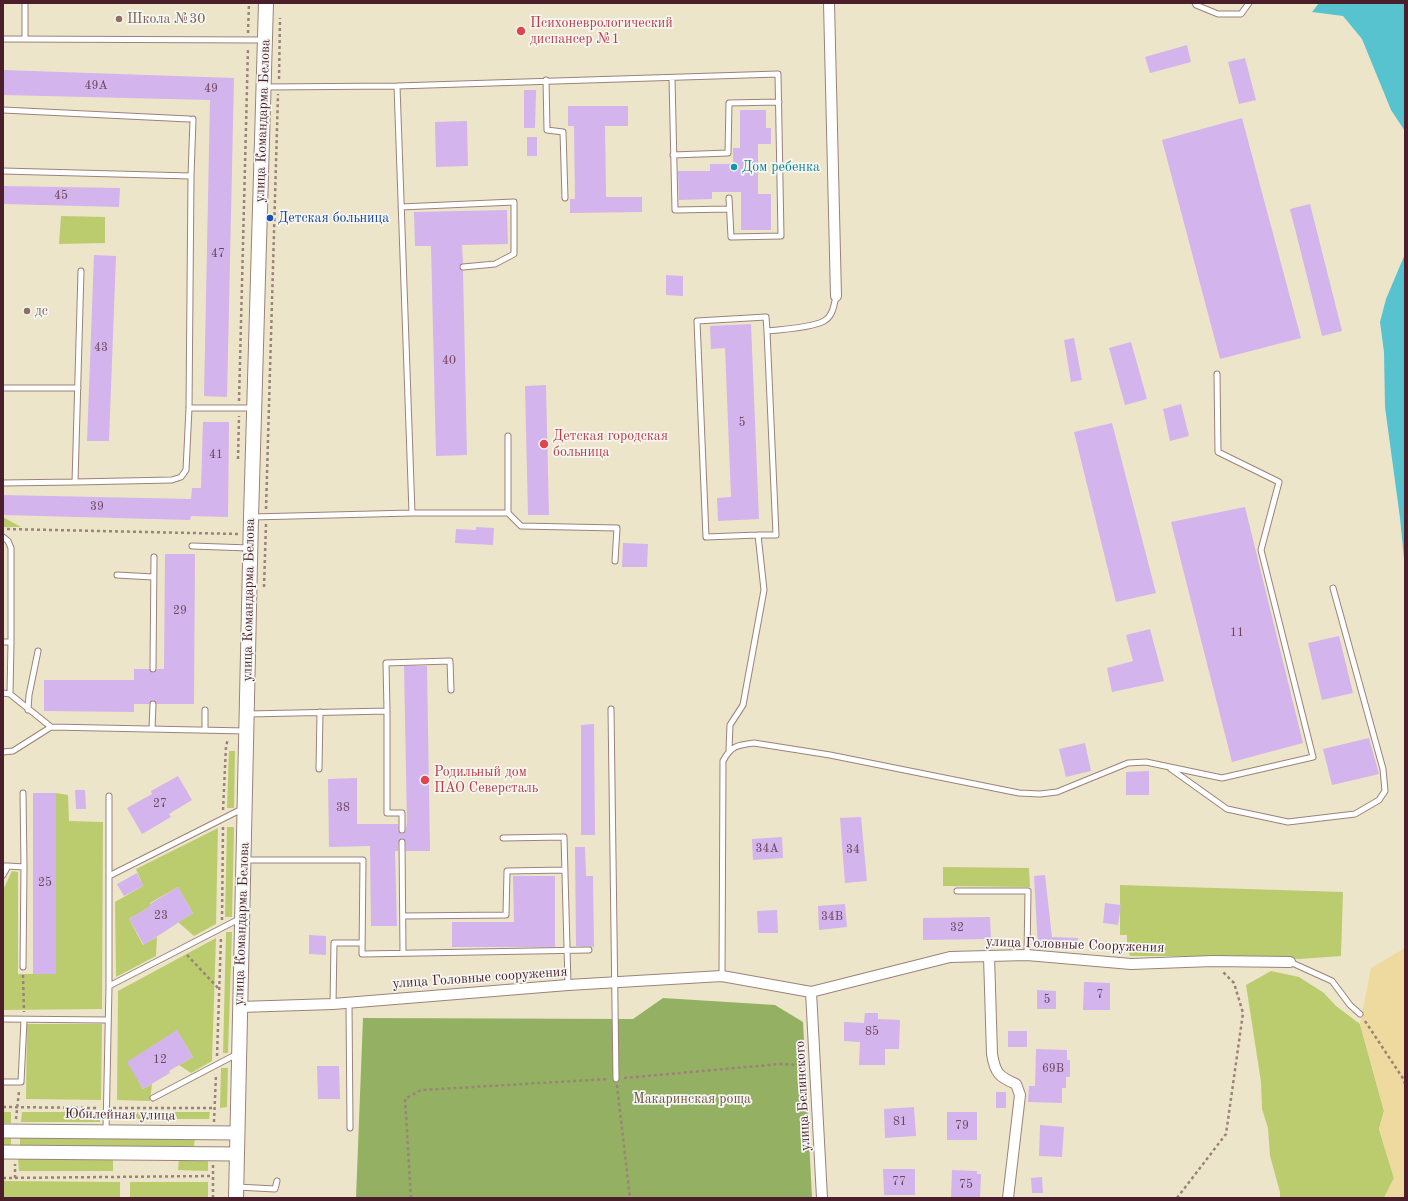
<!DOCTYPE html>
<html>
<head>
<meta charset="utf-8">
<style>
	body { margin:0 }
	#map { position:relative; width:1408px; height:1201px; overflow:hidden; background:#ede5c9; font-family:"Old Standard TT",serif }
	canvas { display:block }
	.frame { position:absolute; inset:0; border:4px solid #4a1f2b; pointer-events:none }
</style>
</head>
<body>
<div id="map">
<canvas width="1408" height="1201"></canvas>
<div class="frame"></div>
</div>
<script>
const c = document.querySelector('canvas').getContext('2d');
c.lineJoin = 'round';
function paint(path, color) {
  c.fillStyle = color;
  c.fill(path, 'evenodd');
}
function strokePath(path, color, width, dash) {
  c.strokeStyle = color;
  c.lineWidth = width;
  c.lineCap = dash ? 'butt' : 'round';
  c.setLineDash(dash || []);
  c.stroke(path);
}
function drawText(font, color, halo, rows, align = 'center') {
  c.font = font + ' "Old Standard TT",serif';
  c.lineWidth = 3.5;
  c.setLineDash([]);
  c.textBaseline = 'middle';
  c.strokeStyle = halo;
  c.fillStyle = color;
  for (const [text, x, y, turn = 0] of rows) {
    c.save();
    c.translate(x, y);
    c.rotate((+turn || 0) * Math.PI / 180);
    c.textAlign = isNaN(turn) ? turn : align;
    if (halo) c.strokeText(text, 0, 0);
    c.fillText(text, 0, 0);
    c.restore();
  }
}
paint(new Path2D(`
	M61,216L105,217V243L59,244Z
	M3,517L21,527H3Z
	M229,751H235L234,808H227Z
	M56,793L68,795L69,821L103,822L102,1009L3,1010V890L12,871L18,872V974H56Z
	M227,827H234L232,917H225Z
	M218,828L216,924L194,936L178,922L193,913L178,887L150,903L151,906L129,919L143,945L157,937L156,956L116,977L115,902L143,886L136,869Z
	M943,867L1029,868L1030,887L943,886Z
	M1120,885L1343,892L1341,956L1300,959L1213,956H1130L1127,947V935H1120Z
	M226,932H232L228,1053H223Z
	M216,938L212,1061L191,1073L179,1065L193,1057L177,1031L128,1062L143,1089L152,1084L150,1101L117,1100L118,991Z
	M1271,971L1299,977L1324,993L1336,1006L1360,1024L1384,1111L1379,1129L1394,1178L1384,1198H1280V1192L1270,1156L1268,1128L1262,1109L1261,1082L1246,985Z
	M27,1024H102L101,1100L26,1099Z
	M221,1068H228L227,1107L220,1108Z
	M3,1112H11V1123H3Z
	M22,1112H100V1122H21Z
	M118,1112H210L209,1119H118Z
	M3,1138H11V1145L3,1146Z
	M20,1138H195L194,1146H20Z
	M18,1158L113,1159V1171H19Z
	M179,1159L208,1161V1171L178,1170Z
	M3,1181L120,1182V1198H3Z
	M130,1182H208V1198H130Z`), '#bbcc6f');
paint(new Path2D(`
	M663,998L775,1005L803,1022L812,1198H356L363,1018L633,1019Z`), '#94b062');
paint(new Path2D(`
	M1405,948V1198H1384L1394,1178L1379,1129L1384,1111L1360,1024L1371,968Z`), '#eeda9e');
paint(new Path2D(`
	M1319,3H1405V131L1391,110L1362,39L1343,16L1312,12Z
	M1405,254V569L1400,518L1385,407L1384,352L1380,322L1386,299Z`), '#57c3cf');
paint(new Path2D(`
	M1187,45L1191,62L1150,73L1145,57Z
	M1245,58L1256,100L1239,104L1228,62Z
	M3,70L234,78L227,397L204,396L210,100L3,95Z
	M524,90H536L535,128H524Z
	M568,106H628V126H605L606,197H642V212L570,213V199H575L574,126H568Z
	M740,110H766V128H771V144H758V194H771V230H741V192H712V199L679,200L678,171H710V164H733V148H740Z
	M1242,118L1301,338L1220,359L1162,140Z
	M467,121L468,166L436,167L435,122Z
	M527,137H537V156H527Z
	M3,186L120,188L119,207L3,204Z
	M1310,204L1342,331L1322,336L1290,209Z
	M507,210L508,244L462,245L463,263L459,267L463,271L467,455L436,456L431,246H415L414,212Z
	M94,255L116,256L109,441H87Z
	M666,275L683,276V296L666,295Z
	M751,324L759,519L718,521L717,498L731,497L725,348L711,349L710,326Z
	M1074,338L1082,380L1071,382L1064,340Z
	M1131,342L1147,399L1125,405L1109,348Z
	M546,385L549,515H528L525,386Z
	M1181,404L1189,436L1170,441L1163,409Z
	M203,422H229L228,517L191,516L190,520L3,515V495L191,499L192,488H201Z
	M1112,423L1156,593L1116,602L1074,432Z
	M1245,507L1303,743L1232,762L1171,522Z
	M476,527L494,528L493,545L455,543L456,529L476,530Z
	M623,543L648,544L647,567H622Z
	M165,554H195L194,704H157L153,700L149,704H134V712L44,711V680H134V669H149L153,673L157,669H164Z
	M1150,629L1164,681L1112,692L1107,668L1133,661L1126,635Z
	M1339,636L1353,693L1322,700L1308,643Z
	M404,666H427L430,851H406L405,840L402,838L399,840L398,851H395L397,926H371L370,846L329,847L328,779L357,778V824H398L399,832L402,834L405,832L407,823Z
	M594,724L595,835H581V725Z
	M1369,738L1379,774L1332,785L1323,749Z
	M1085,743L1091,771L1066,777L1059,749Z
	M1149,771V795H1126V772Z
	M178,776L192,800L169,814L171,817L142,834L127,808L152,794L151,791Z
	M75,790H85L86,809H76Z
	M33,793H56V974H33Z
	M861,817L867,881L845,883L840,818Z
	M782,837L783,858L753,860L752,839Z
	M575,847H585L586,876H593L594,947L576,946Z
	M137,873L143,886L124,896L117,884Z
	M1045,875L1052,937L1078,938L1077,950L1038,948L1034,876Z
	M513,876H555V947H452V922H514Z
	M178,887L193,913L144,945L129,919L151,906L150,904Z
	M1105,903L1121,905L1118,925L1103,923Z
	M845,904L847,927L819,930L818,906Z
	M777,910L778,933H758L757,911Z
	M990,917L991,939L923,940V918Z
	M309,935L326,936V955L309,954Z
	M1084,982L1110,983V1010H1083Z
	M1037,990L1056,991V1009H1037Z
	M865,1013H878V1019L900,1020L899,1049H885V1065H859L860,1042L844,1041V1022L864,1023Z
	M177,1030L193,1057L169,1071L170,1073L143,1089L127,1062Z
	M1008,1031H1027V1047H1008Z
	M1036,1049L1067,1050V1060H1070V1077H1066V1088H1062V1103L1028,1102L1029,1086H1035Z
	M317,1066H339L340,1099H318Z
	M996,1092H1006V1108H996Z
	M914,1107L916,1136L885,1138L884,1109Z
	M947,1112H977V1140H947Z
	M1040,1125L1064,1127L1062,1157L1039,1156Z
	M883,1169H915V1195H884Z
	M952,1170L977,1171V1174H981L980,1198H951Z
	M1042,1177L1043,1193H1032L1031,1178Z`), '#d3b4ec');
const service = new Path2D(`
	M25,3V39
	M1195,3L1196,5L1218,14H1241L1249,3
	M3,39L264,40
	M672,78L675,210L729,209
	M546,80L547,130L563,132L565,198
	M397,86L778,74L781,236L731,237L729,198
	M264,87L397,86L412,513
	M3,110L189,119
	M673,155L728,153L729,103L779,102
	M3,171L191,176L189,408L186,470L181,477L172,480L75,482L81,271
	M191,176L193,119
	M401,207L514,202V254L495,264L463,267
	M3,388H78
	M189,408H252
	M508,436V513
	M3,483L75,482
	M252,517L412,513H508L521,526L617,528L615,561
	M758,535L706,537L697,321L766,317L767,331
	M3,537L8,541L11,548V642
	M192,546L249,548
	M117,575L153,577
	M3,642H11L10,694
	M153,669L154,557
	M3,693L10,694L51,727
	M611,709L616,1079
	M28,710L29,695L38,651
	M205,710V730
	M387,711V813H402V830
	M248,714L387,711L386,663L450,661L451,690
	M152,729L153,704
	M729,750L730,725L743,705L764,590L758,535H776L767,331C779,330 814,327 824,321C833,316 834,305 836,296
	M3,752L13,751L51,727L246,731
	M319,769L320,712
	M1171,769L1227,809L1288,822L1355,814L1379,800L1385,791L1383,769L1333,588
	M503,838L564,837L568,985
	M402,842L403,952
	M245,860H363L362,954L589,950
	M3,866H8L3,875
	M8,866L24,867L23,793
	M109,876L244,808
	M957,891H1028L1027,955
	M403,916L506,915L507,871L565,870
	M1290,962L1332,981L1350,1005L1360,1014
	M23,967L24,867
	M722,976L723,761C731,746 737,745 754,743L830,755L1019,793L1040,794L1057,792L1128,763L1146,762L1222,778L1313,757L1261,550L1279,482L1218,452L1217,374
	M109,986L241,918
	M349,1003L350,1128
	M333,1004L334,943H361
	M3,1019L107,1020
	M3,1082H21L24,1020
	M153,1098L237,1054
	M106,1130L109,986V796
	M237,1187L275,1189L277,1181`);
const minor = new Path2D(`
	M829,3L836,296
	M989,956L992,1054C995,1073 999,1077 1016,1084L1020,1095L1008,1198
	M811,992L822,1198
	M240,1007L333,1004L568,985L722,976L811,992L950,957L1027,955L1131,964L1213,961L1290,962`);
const tertiary = new Path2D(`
	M3,1131L237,1133
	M3,1152L237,1154`);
const secondary = new Path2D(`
	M236,1198L251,517L266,3`);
strokePath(service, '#9c827a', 7);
strokePath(minor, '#9c827a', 12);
strokePath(tertiary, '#9c827a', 15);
strokePath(secondary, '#9c827a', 16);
strokePath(new Path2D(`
	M248,33L249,3
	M279,79L280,18
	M239,401L248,48
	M238,459L239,416
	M266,509L278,94
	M7,529L238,534
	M264,587L266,524
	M223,810L226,746L228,739
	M222,920L223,827
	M187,955L219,989
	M23,975L24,1012
	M1365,1021L1404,1080L1405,1084
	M217,1056L221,937
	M624,1078L780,1064L800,1065
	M617,1085L630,1198
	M3,1107L98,1108
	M113,1108H214
	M16,1119L19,1091
	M214,1122L216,1075
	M3,1178L213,1176
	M15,1178V1164
	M213,1198V1165
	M411,1198L405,1099L421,1090L609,1079
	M1177,1198L1226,1134L1243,1013L1234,983L1223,972`), '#9c827a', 2.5, [3, 3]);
strokePath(service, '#fff', 5);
strokePath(minor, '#fff', 10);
strokePath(tertiary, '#fff', 13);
strokePath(secondary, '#fff', 14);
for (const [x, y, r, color] of [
	[119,19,4,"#8d6e63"],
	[521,31,5,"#e0444e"],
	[734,167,4,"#0f9aa8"],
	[270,218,4,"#1a4fb4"],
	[27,311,4,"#8d6e63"],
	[544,444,5,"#e0444e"],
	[425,780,5,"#e0444e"]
]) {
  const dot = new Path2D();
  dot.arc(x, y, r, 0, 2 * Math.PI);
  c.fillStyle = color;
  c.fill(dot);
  strokePath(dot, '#f6f6f2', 1.5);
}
drawText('12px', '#6c445b', null, [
	["49А",96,86],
	["49",211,89],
	["45",61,196],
	["47",218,254],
	["43",101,348],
	["40",449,361],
	["5",742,423],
	["41",216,455],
	["39",97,507],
	["29",180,611],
	["11",1237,633],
	["27",160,804],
	["38",343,808],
	["34А",767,849],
	["34",853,850],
	["25",45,883],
	["23",161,916],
	["34В",832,917],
	["32",957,928],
	["7",1100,995],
	["5",1047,1000],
	["85",872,1032],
	["12",160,1060],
	["69В",1053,1069],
	["81",900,1122],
	["79",962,1126],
	["77",899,1182],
	["75",966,1185]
]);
drawText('14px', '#785e54', '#f6f6f2', [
	["Школа №30",127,19],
	["дс",35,311]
], 'left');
drawText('14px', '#be3a42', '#f6f6f2', [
	["Психоневрологический",530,23],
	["диспансер №1",530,39],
	["Детская городская",553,436],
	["больница",553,452],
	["Родильный дом",434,772],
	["ПАО Северсталь",434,788]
], 'left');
drawText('14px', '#4a1f2b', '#f6f6f2', [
	["улица Командарма Белова",263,121,-88],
	["улица Командарма Белова",249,600,-89],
	["улица Командарма Белова",242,924,-88],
	["улица Головные Сооружения",1075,945,2],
	["улица Головные сооружения",480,978,-4],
	["улица Белинского",803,1096,-93],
	["Юбилейная улица",120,1115,1]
]);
drawText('14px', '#0d838f', '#f6f6f2', [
	["Дом ребенка",742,167]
], 'left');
drawText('14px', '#164399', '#f6f6f2', [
	["Детская больница",278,218]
], 'left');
drawText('14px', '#6c533f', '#f6f6f2', [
	["Макаринская роща",692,1099]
]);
</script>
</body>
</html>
